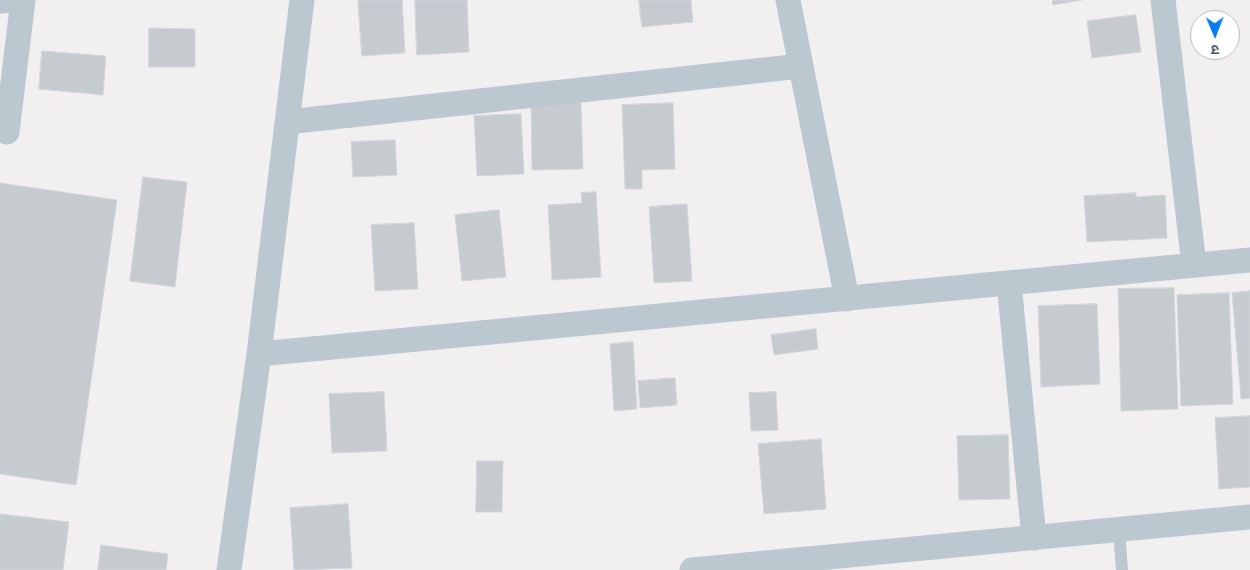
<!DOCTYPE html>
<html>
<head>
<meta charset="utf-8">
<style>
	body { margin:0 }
	#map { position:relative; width:1250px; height:570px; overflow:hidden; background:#f2eff0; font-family:"Alegreya Sans","Noto Sans Devanagari",sans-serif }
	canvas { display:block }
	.north { position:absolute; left:1190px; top:10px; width:50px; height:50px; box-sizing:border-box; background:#fff; border:1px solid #b5bbbf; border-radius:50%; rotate:179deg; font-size:14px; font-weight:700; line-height:20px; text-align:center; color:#46555f }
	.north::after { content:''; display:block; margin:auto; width:18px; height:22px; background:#077cf5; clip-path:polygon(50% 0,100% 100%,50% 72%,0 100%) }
</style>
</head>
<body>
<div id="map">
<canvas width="1250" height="570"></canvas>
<div class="north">उ</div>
</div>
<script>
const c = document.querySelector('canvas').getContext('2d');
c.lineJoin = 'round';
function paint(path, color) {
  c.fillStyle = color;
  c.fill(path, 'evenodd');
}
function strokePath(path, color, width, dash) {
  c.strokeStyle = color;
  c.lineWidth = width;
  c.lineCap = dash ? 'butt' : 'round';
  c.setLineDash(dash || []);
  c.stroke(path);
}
const building = new Path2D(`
	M358,0H402L405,53L362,56Z
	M415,0H467L469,52L417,55Z
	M639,0H691L693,22L642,27Z
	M1053,0H1082L1053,5Z
	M1136,15L1141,52L1092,58L1087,21Z
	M149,28L195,29V67H149Z
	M42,51L106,56L103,95L39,89Z
	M581,103L583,169L532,170L531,104Z
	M673,103L675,169L642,170V189H625L622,105Z
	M521,114L524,174L477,176L474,116Z
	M395,140L397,175L353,177L351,142Z
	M143,177L187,182L175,287L130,281Z
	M0,183L117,200L76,485L0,474Z
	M596,192L601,277L552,280L548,205L582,203L581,193Z
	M1136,193V197L1165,195L1167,238L1087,242L1084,196Z
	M687,204L692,281L654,283L649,207Z
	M499,210L506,277L462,281L455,215Z
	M414,223L418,289L375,291L371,225Z
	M1174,288L1178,409L1121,411L1118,289Z
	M1250,291V398L1241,399L1232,293Z
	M1229,293L1233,404L1181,406L1177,295Z
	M1097,304L1100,384L1041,387L1038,306Z
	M816,329L818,349L774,355L771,335Z
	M633,342L637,409L614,411L610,344Z
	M675,378L677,405L640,408L638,381Z
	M384,392L387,451L332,453L329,394Z
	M776,392L778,430L751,431L749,393Z
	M1250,416V487L1219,489L1215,418Z
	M1008,435L1010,499L959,500L957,436Z
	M821,439L826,509L764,514L758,444Z
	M477,461H503L502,512H476Z
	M348,504L352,568L294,570L290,508Z
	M0,514L69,522L63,570H0Z
	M101,545L168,554L166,570H98Z`);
paint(building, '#c6cbd0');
strokePath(building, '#d3d6dc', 1);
strokePath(new Path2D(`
	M1119,530L1122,570`), '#bcc8d0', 12);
strokePath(new Path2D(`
	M788,0L847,299
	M1163,0L1194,265
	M0,1L11,0
	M287,122L801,66
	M7,132L23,0
	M1009,283L1034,538
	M259,354L1250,260
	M229,570L259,354L302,0
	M692,570L1250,517`), '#bcc8d0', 25);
</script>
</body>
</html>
